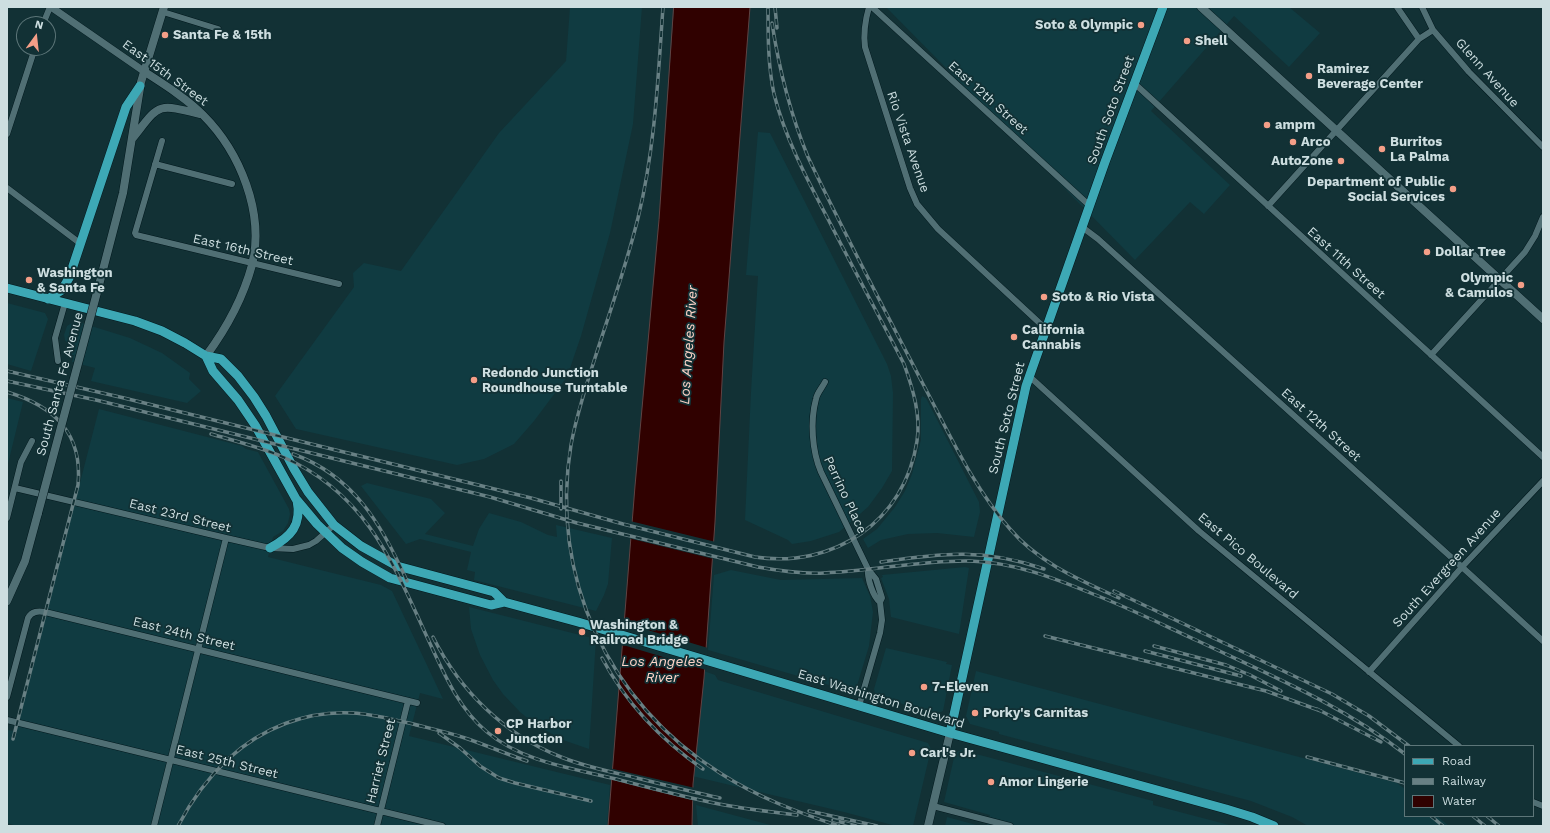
<!DOCTYPE html>
<html>
<head>
<meta charset="utf-8">
<style>
	body { margin:0 }
	#map { position:relative; width:1550px; height:833px; overflow:hidden; background:#123135; font-family:"Work Sans",sans-serif }
	canvas { display:block }
	.frame { position:absolute; inset:0; border:8px solid #cddee0; pointer-events:none }
	.legend { position:absolute; left:1404px; top:745px; width:130px; height:72px; box-sizing:border-box; background:#123135; border:1px solid #5d7679; margin:0; padding:5px 7px; list-style:none; font-size:12px; color:#cddee0 }
	.legend li { display:flex; align-items:center; gap:8px; height:20px }
	.legend b { width:20px; border:1px solid #5d7679 }
	.north { position:absolute; left:16px; top:16px; width:40px; height:40px; box-sizing:border-box; background:#123135; border:1px solid #5d7679; border-radius:50%; rotate:15deg; font-size:11px; font-weight:700; line-height:16px; text-align:center; color:#cddee0 }
	.north::after { content:''; display:block; margin:auto; width:14px; height:18px; background:#f49e87; clip-path:polygon(50% 0,100% 100%,50% 72%,0 100%) }
</style>
</head>
<body>
<div id="map">
<canvas width="1550" height="833"></canvas>
<div class="frame"></div>
<ul class="legend">
<li><b style="height:5px;background:#3da8b5"></b>Road</li>
<li><b style="height:5px;background:#688084"></b>Railway</li>
<li><b style="height:11px;background:#300100"></b>Water</li>
</ul>
<div class="north">N</div>
</div>
<script>
const c = document.querySelector('canvas').getContext('2d');
c.lineJoin = 'round';
function paint(path, color) {
  c.fillStyle = color;
  c.fill(path, 'evenodd');
}
function strokePath(path, color, width, dash) {
  c.strokeStyle = color;
  c.lineWidth = width;
  c.lineCap = dash ? 'butt' : 'round';
  c.setLineDash(dash || []);
  c.stroke(path);
}
function drawText(font, color, halo, rows, align = 'center') {
  c.font = font + ' "Work Sans",sans-serif';
  c.lineWidth = 3.5;
  c.setLineDash([]);
  c.textBaseline = 'middle';
  c.strokeStyle = halo;
  c.fillStyle = color;
  for (const [text, x, y, turn = 0] of rows) {
    c.save();
    c.translate(x, y);
    c.rotate((+turn || 0) * Math.PI / 180);
    c.textAlign = isNaN(turn) ? turn : align;
    if (halo) c.strokeText(text, 0, 0);
    c.fillText(text, 0, 0);
    c.restore();
  }
}
paint(new Path2D(`
	M570,7H642L633,124L610,233L581,336L567,377L534,421L514,444L484,459L457,465L296,429L275,396L354,287L353,273L364,263L401,271L499,133L566,61Z
	M886,7H1289L1320,33L1289,67L1234,16L1151,111L1230,185L1204,214L1190,202L1135,260Z
	M758,132L770,133L887,364L891,376L893,393L892,471L882,488L868,507L839,532L811,541L792,544L788,540L745,520L751,392L758,276L746,275Z
	M7,303L45,313L48,319L31,371L7,364Z
	M75,321L130,338L162,353L190,373L189,379L201,391L187,403L91,381L95,368L72,362L74,355H72V350L65,340L64,335L67,326Z
	M922,396L926,398L979,502L980,512L974,537L937,533L908,534L881,540L868,548L863,539L877,529L895,507L905,491L912,474L921,440V399Z
	M7,398L23,402L7,468Z
	M99,409L242,446L246,449L258,452L289,509L290,514L288,523L283,531L273,537L268,557L381,585L392,591L443,699L420,693L409,736L610,785L607,826H17L7,823V730L16,731Z
	M367,483L431,499L445,513L425,534L473,546L479,529L489,513L521,522L548,535L557,537L556,525L612,538L608,584L604,595L596,611L474,580L475,572L467,570L471,552L420,539L406,544L361,486Z
	M965,567L969,568L959,634L891,617L889,599L881,578L883,577L882,575Z
	M731,570L781,580L862,578L870,596L873,612L869,646L856,689L850,691L708,650L714,575Z
	M469,607L596,639L589,749L563,740L536,725L520,712L503,694L493,680L480,655L471,629Z
	M886,648L947,662L946,664L952,665L943,711L937,714L911,707L875,694L874,689Z
	M704,671L715,675L718,680L928,743L931,749L913,826H896L844,812L692,776Z
	M976,671L1397,783L1405,789V816H1437L1449,826H1308L1292,817L1251,801L999,734V732L970,724L966,716Z
	M961,750L1153,801V805L1233,826H987L990,815L944,802L955,753Z
	M696,805L774,826H698Z
	M947,817L980,826H945Z`), '#103b41');
const water = new Path2D(`
	M674,7H750L724,342L715,522L704,678L693,784L692,826H608L635,486L659,220Z`);
paint(water, '#300100');
strokePath(water, '#5f4343', 1);
paint(new Path2D(`
	M630,521L716,542L714,559L628,538Z
	M621,622L708,648L706,670L620,644Z
	M609,768L695,788V801L609,779Z`), '#123135');
const minor = new Path2D(`
	M869,7C865,21 863,32 865,47L910,188L917,204L938,229L1046,329
	M872,7L1090,206
	M1397,7L1419,39
	M1422,7L1433,30L1469,72L1543,147
	M163,12L218,29
	M43,24L50,7
	M1135,84L1543,457
	M7,134L35,48
	M162,141L135,233L136,235L339,284
	M155,164L232,184
	M7,188L81,244
	M1268,206L1419,39L1433,30
	M1082,227L1098,239L1462,567L1543,641
	M1431,355L1525,252L1535,236L1543,217
	M58,361L55,338L65,303
	M1029,376L1199,531L1459,746
	M825,382C822,388 817,393 816,399C810,421 812,451 821,472L868,569L876,579L882,598L880,602L882,620L880,633L859,706
	M15,488L226,538L270,548L293,549L309,545L316,541L334,525
	M7,518L21,462L32,441
	M868,569C867,578 873,597 880,602
	M1369,672L1462,567L1543,481
	M7,697L28,618C32,611 38,611 45,612L417,703
	M7,720L442,826
	M1533,802L1543,806
	M933,806L1010,826
	M154,826L226,538
	M377,826L408,701`);
const tertiary = new Path2D(`
	M51,7L145,72`);
const secondary = new Path2D(`
	M1201,7L1543,319
	M145,72C165,85 186,98 203,115C240,152 265,213 252,265C243,298 226,329 206,356
	M132,139C160,104 155,103 200,114
	M99,285L123,193L141,82L164,7
	M7,601L25,561L38,513
	M928,826L950,733`);
const primary = new Path2D(`
	M7,288L135,321L162,331L185,343L206,356L221,359L238,376L254,397L266,416L294,469L308,492L334,525L361,546L397,566L494,592L504,602
	M48,299L62,290L69,278L126,107L140,86
	M206,356L213,371L238,400L255,425L296,499L317,524L342,548L362,562L390,578L491,605L504,602L578,622L950,733L1226,809L1252,817L1274,826
	M270,548C291,537 302,525 297,500
	M950,733L1026,386L1105,162L1163,7`);
strokePath(minor, '#00181d', 7);
strokePath(tertiary, '#00181d', 8);
strokePath(secondary, '#00181d', 9);
strokePath(primary, '#00181d', 10);
strokePath(minor, '#506f74', 6);
strokePath(tertiary, '#506f74', 7);
strokePath(secondary, '#506f74', 8);
strokePath(primary, '#3da8b5', 9);
const rail = new Path2D(`
	M663,7C658,78 655,149 638,218C626,267 609,314 594,361C585,389 576,417 571,445C549,576 608,703 720,773C757,797 797,812 839,826
	M775,7L777,28
	M772,23C779,69 790,113 808,157C844,233 884,309 923,384C949,433 973,487 1010,529C1039,563 1080,580 1119,598
	M7,371L124,398L531,498L623,524L755,557C834,569 905,521 917,441C921,415 913,389 904,364C879,316 853,268 828,219C807,179 785,138 774,94C768,66 768,36 768,7
	M7,381L96,400L490,497L577,523L758,567C780,571 802,574 824,573C873,571 921,560 970,561C1013,562 1054,578 1093,594C1129,608 1163,625 1198,641C1270,675 1342,705 1405,754
	M7,392C54,406 83,433 78,485L13,739
	M211,434C235,441 260,447 283,457C365,493 392,560 427,637C443,671 457,707 487,732C523,762 571,768 616,779C650,788 684,797 719,804C745,809 771,812 797,815
	M293,454C354,476 382,525 407,581
	M561,509V481
	M881,562C943,553 984,548 1044,569
	M1114,591L1332,694L1369,716L1409,746
	M1045,636L1266,691L1321,711
	M433,637C460,691 505,735 561,757C585,767 612,772 637,778C665,785 692,792 720,798
	M1154,646L1226,665L1250,675L1281,691
	M1145,651L1241,676
	M602,658C626,703 661,740 703,769
	M1317,709L1381,742
	M439,733L460,748L480,766L499,778L515,783L591,801
	M1307,757L1405,783
	M809,811L877,826
	M1431,816L1443,826
	M1473,816L1485,826
	M1487,816L1499,826
	M833,820L856,826
	M178,826C191,801 208,778 228,759C262,728 307,710 353,713C372,714 390,719 409,723C428,728 447,732 465,738C486,745 506,754 527,761`);
strokePath(rail, '#688084', 3.5);
strokePath(rail, '#123135', 2, [6]);
const secondaryBridge = new Path2D(`
	M38,513L99,285`);
strokePath(secondaryBridge, '#00181d', 9, []);
strokePath(secondaryBridge, '#506f74', 8);
for (const [x, y, r, color] of [
	[1141,25,4,"#f49e87"],
	[165,35,4,"#f49e87"],
	[1187,41,4,"#f49e87"],
	[1309,76,4,"#f49e87"],
	[1267,125,4,"#f49e87"],
	[1293,142,4,"#f49e87"],
	[1382,149,4,"#f49e87"],
	[1341,161,4,"#f49e87"],
	[1453,189,4,"#f49e87"],
	[1427,252,4,"#f49e87"],
	[29,280,4,"#f49e87"],
	[1521,285,4,"#f49e87"],
	[1044,297,4,"#f49e87"],
	[1014,337,4,"#f49e87"],
	[474,380,4,"#f49e87"],
	[582,632,4,"#f49e87"],
	[924,687,4,"#f49e87"],
	[975,713,4,"#f49e87"],
	[498,731,4,"#f49e87"],
	[912,753,4,"#f49e87"],
	[991,782,4,"#f49e87"]
]) {
  const dot = new Path2D();
  dot.arc(x, y, r, 0, 2 * Math.PI);
  c.fillStyle = color;
  c.fill(dot);
  strokePath(dot, '#123135', 1.5);
}
drawText('bold 13px', '#cddee0', '#123135', [
	["Soto & Olympic",1133,25,"right"],
	["Santa Fe & 15th",173,35],
	["Shell",1195,41],
	["Ramirez",1317,69],
	["Beverage Center",1317,84],
	["ampm",1275,125],
	["Arco",1301,142],
	["Burritos",1390,142],
	["La Palma",1390,157],
	["AutoZone",1333,161,"right"],
	["Department of Public",1445,182,"right"],
	["Social Services",1445,197,"right"],
	["Dollar Tree",1435,252],
	["Washington",37,273],
	["& Santa Fe",37,288],
	["Olympic",1513,278,"right"],
	["& Camulos",1513,293,"right"],
	["Soto & Rio Vista",1052,297],
	["California",1022,330],
	["Cannabis",1022,345],
	["Redondo Junction",482,373],
	["Roundhouse Turntable",482,388],
	["Washington &",590,625],
	["Railroad Bridge",590,640],
	["7-Eleven",932,687],
	["Porky's Carnitas",983,713],
	["CP Harbor",506,724],
	["Junction",506,739],
	["Carl's Jr.",920,753],
	["Amor Lingerie",999,782]
], 'left');
drawText('13px', '#cddee0', '#123135', [
	["East 15th Street",165,73,36],
	["Glenn Avenue",1487,73,48],
	["East 12th Street",988,98,42],
	["South Soto Street",1111,110,-70],
	["Rio Vista Avenue",908,142,71],
	["East 16th Street",243,250,13],
	["East 11th Street",1346,263,42],
	["South Santa Fe Avenue",60,384,-75],
	["South Soto Street",1007,418,-76],
	["East 12th Street",1321,425,42],
	["Perrino Place",845,495,65],
	["East 23rd Street",180,516,14],
	["East Pico Boulevard",1248,556,40],
	["South Evergreen Avenue",1447,568,-48],
	["East 24th Street",184,634,14],
	["East Washington Boulevard",881,699,17],
	["Harriet Street",381,761,-76],
	["East 25th Street",227,762,14]
]);
drawText('italic 14px', '#fed3c7', '#123135', [
	["Los Angeles River",689,345,-86],
	["Los Angeles",662,662],
	["River",662,678]
]);
</script>
</body>
</html>
